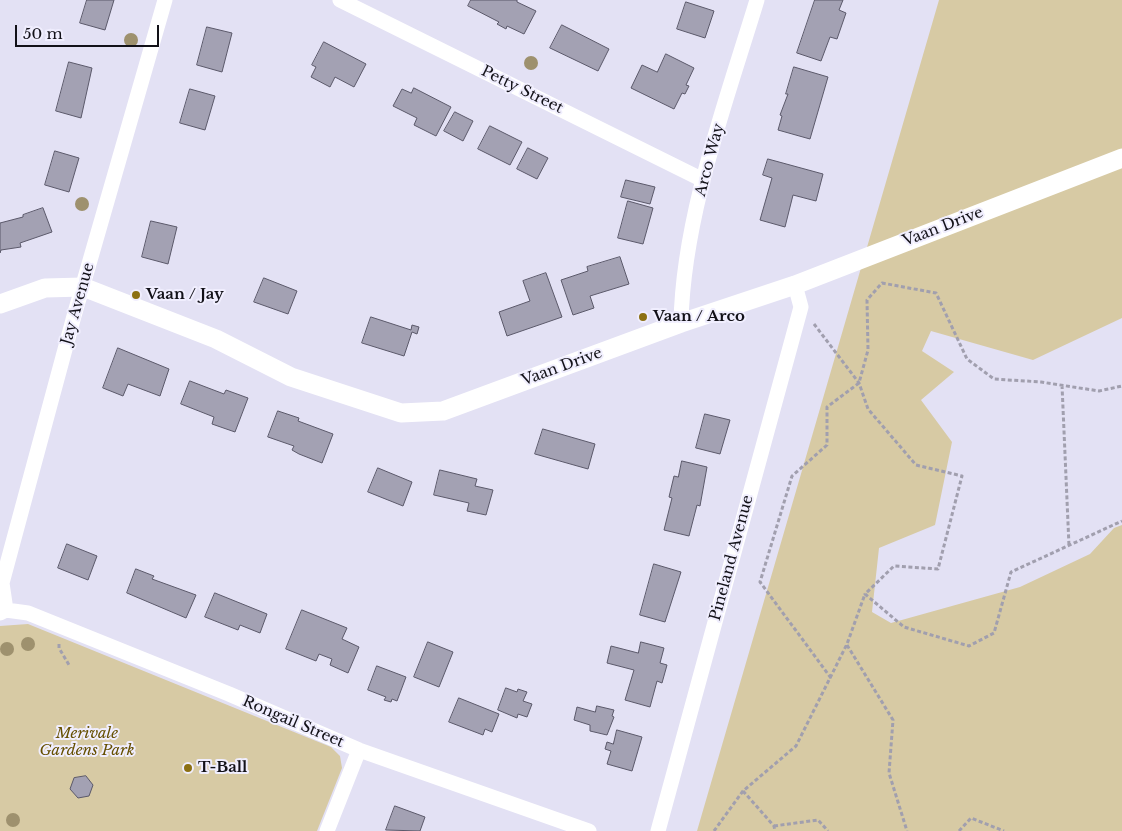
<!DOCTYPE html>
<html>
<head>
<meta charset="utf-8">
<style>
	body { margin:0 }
	#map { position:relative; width:1122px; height:831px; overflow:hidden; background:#e3e1f4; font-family:"Libre Baskerville",serif }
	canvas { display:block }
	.scale { position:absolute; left:15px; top:25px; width:144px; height:22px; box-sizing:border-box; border:2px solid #121118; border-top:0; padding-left:6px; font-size:15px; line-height:18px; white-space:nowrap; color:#121118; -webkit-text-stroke:4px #f0eefe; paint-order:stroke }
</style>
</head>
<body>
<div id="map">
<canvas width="1122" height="831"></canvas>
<div class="scale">50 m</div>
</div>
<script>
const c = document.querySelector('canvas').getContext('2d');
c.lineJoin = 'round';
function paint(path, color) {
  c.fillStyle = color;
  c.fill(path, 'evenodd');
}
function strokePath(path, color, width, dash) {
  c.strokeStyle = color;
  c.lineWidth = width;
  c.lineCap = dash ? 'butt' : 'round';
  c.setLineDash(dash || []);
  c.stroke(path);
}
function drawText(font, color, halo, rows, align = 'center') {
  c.font = font + ' "Libre Baskerville",serif';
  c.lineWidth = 4;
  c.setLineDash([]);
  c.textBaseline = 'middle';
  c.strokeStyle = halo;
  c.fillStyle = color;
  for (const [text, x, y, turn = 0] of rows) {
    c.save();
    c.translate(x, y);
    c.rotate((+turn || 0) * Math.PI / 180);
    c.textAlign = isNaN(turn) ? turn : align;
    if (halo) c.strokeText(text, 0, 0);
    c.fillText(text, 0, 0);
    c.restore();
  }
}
paint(new Path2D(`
	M939,0H1122V318L1033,360L931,331L922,351L954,372L921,400L952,442L935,525L879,548L872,612L891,623L1020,587L1090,554L1114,528L1122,525V831H697Z
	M28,624L331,747L340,756L342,768L317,831H0V626Z`), '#d7caa4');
const building = new Path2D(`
	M87,0H114L105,30L80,23Z
	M471,0H517V2L536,11L524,34L507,26L506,29L497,24L499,22L468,6Z
	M815,0H843L839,10L846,13L837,39L830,37L821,61L797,53Z
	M686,2L714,11L705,38L677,29Z
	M562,25L609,49L598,71L550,48Z
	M207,27L232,33L222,72L197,65Z
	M324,42L366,64L354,87L335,77L330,87L311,77L316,67L312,65Z
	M666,54L694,68L686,85L689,86L685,94L682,93L674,109L631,88L642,65L657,72Z
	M69,62L92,68L81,118L56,111Z
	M794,67L828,77L810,139L778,130L782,116L780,115L788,94H786Z
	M414,88L451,107L436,136L414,125L417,118L393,106L402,89L411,93Z
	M190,89L215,96L205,130L180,123Z
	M455,112L473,121L463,141L444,131Z
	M490,126L522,142L510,165L478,149Z
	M528,148L548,158L537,179L517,169Z
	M55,151L79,158L69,192L45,185Z
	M768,159L823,174L816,201L793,195L785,227L760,220L772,178L763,175Z
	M626,180L655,187L650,204L621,197Z
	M628,201L653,208L643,244L618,238Z
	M43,208L52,232L20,243L21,247L1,250L0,253V223L23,217V215Z
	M151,221L177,227L168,264L142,257Z
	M620,257L629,284L590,296L594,308L573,315L561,280L588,271L587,267Z
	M546,273L562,317L507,336L499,312L530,301L523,281Z
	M264,278L297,291L288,314L254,302Z
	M371,317L411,330L412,325L419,327L417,334L412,332L404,356L362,343Z
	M118,348L169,369L160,396L128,384L123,396L103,388Z
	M190,381L224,394L226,390L248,398L235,432L212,424L214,417L181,404Z
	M278,411L299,418L298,421L333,434L322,463L299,454L292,450L294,446L268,437Z
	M705,414L730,420L720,454L696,448Z
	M543,429L595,444L588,469L535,454Z
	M682,461L707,467L700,506L697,505L689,536L664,530L672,498L669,497L674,476L678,477Z
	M378,468L412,482L403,506L368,492Z
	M440,470L477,479L475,486L493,490L486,515L467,511L469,503L434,495Z
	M67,544L97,556L88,580L58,568Z
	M654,564L681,572L665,622L640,615Z
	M136,569L154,576L152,579L196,595L186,618L127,593Z
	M215,593L267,614L260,633L240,625L238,630L205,617Z
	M302,610L347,628L342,639L359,647L348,673L330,665L332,659L319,654L316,661L286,649Z
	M428,642L453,652L439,687L414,677Z
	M641,642L664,648L660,663L667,665L662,683L657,681L650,707L625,700L634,670L607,663L611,646L638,653Z
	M377,666L406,677L397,701L392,699L391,702L384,700L386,697L368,690Z
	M506,688L517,692L518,689L527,692L523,701L532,704L527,717L518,714L517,718L498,710Z
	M459,698L499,714L492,732L485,729L483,735L449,722Z
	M597,706L614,710L612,716L614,717L607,735L590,731V725L574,720L577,707L595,712Z
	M617,730L642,737L632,771L607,764L611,751L605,749L607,742L613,744Z
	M86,776L93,785L89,796L78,798L70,789L74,778Z
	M395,806L425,817L420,831L386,830Z`);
paint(building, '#a3a1b3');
strokePath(building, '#5b596a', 1);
strokePath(new Path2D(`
	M814,324L859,383L868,409L916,465L962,476L938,569L894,566L865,594L904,627L969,646L994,633L1011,572L1122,521
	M1062,385L1069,546
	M59,644V648L69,665
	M847,645L893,720L889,773L907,831
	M831,678L760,582L792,476L827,445V407L859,383L868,350L867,300L882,283L936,293L967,359L994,379L1041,382L1099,391L1122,386
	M743,791L774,826L775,831
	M774,826L818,820L828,831
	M714,831L743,791L796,746L847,644L865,594
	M959,831L971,818L1004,831`), '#a19fae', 3, [4, 2.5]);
strokePath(new Path2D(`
	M340,0L703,180
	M681,323C683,217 726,102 757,0
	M6,610L2,583L74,316L165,0
	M0,613L6,610L28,613L229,694L359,750L589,831
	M327,831L359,750
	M658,831L801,307L795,285`), '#fff', 15);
strokePath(new Path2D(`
	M0,304L45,288L83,287L216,339L291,377L401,413L443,411L681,323L795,285L1122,158`), '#fff', 19);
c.fillStyle = '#9e916e';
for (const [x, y] of [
	[131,40],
	[531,63],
	[82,204],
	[28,644],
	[7,649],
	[13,820]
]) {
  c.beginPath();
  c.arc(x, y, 7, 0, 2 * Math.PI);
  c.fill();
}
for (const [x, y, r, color] of [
	[136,295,5,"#8c7013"],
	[643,317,5,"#8c7013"],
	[188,768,5,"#8c7013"]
]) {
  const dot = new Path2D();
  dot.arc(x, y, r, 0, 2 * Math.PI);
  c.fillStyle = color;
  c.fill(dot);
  strokePath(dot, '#f0eefe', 2);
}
drawText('15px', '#121118', '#f0eefe', [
	["Petty Street",522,90,26],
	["Arco Way",710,160,-75],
	["Vaan Drive",943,227,-21],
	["Jay Avenue",78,304,-74],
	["Vaan Drive",562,367,-20],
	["Pineland Avenue",732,558,-75],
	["Rongail Street",293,722,23]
]);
drawText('bold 15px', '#121118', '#f0eefe', [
	["Vaan / Jay",146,295],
	["Vaan / Arco",653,317],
	["T-Ball",198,768]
], 'left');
drawText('italic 15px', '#654f00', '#f0eefe', [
	["Merivale",87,734],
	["Gardens Park",87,751]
]);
</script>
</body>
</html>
